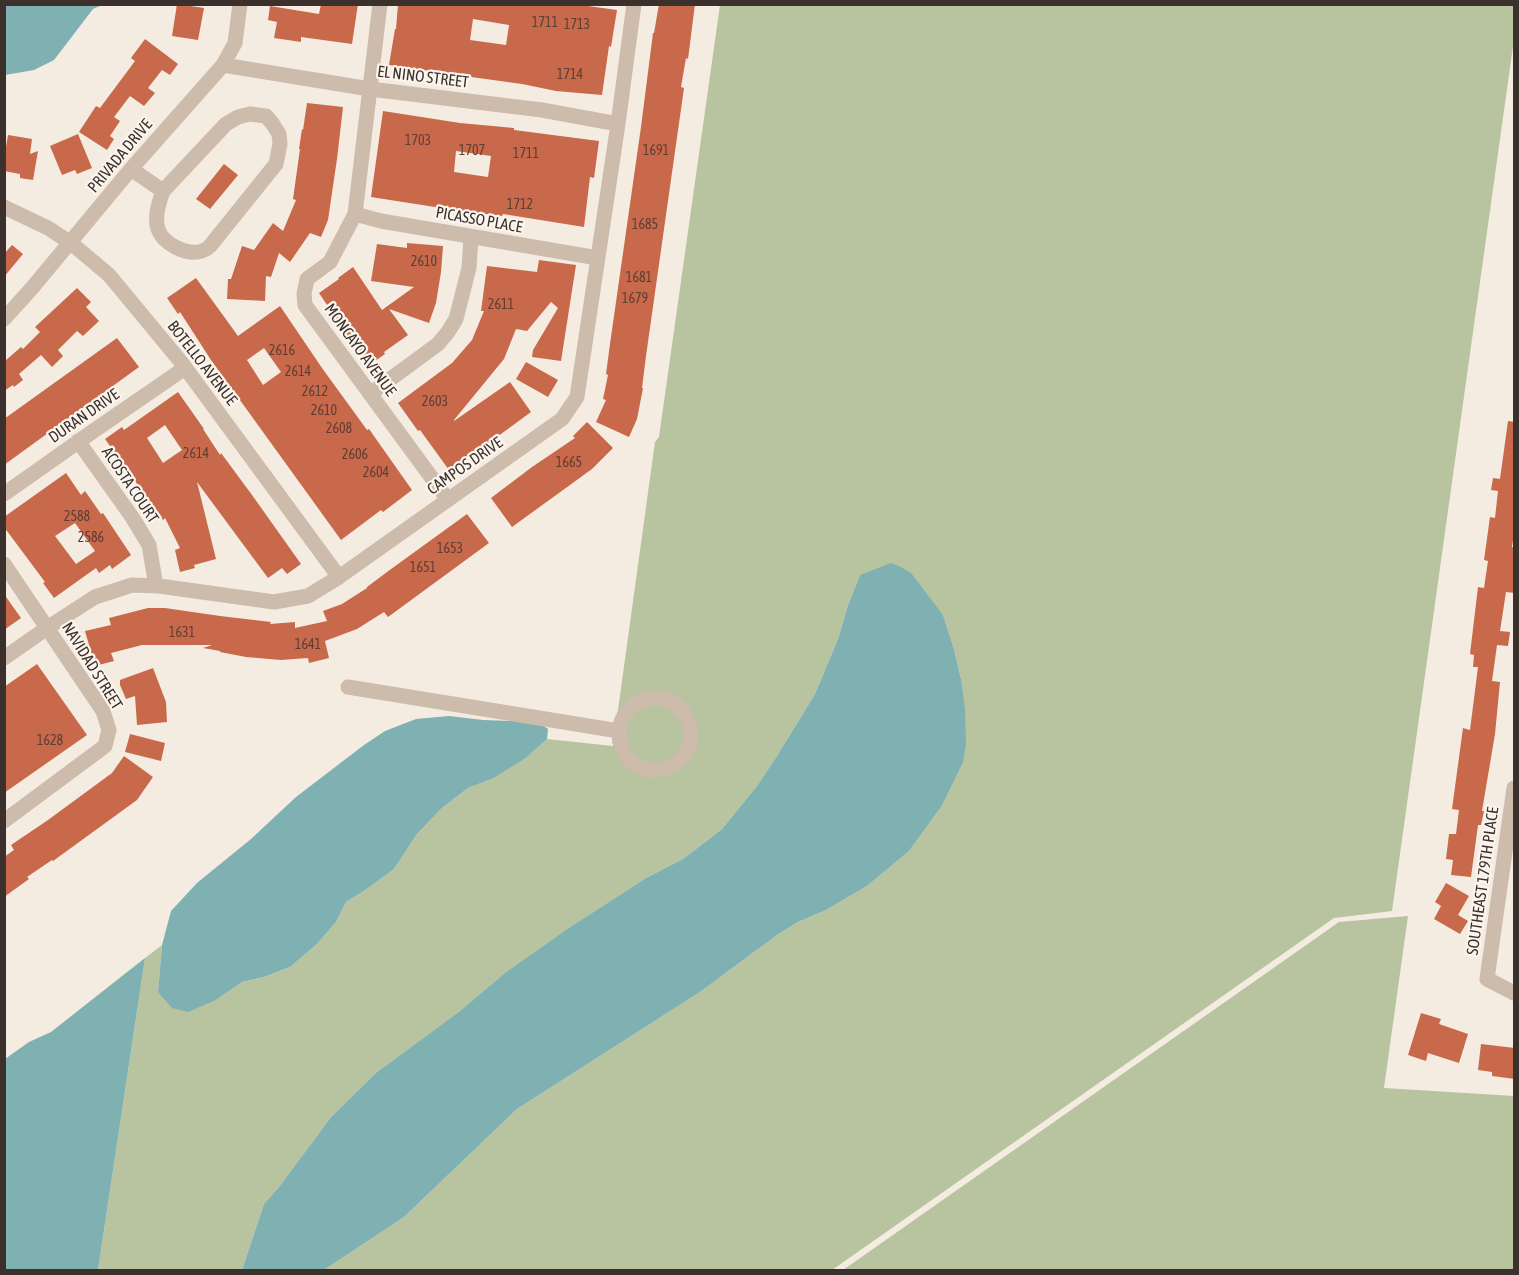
<!DOCTYPE html>
<html>
<head>
<meta charset="utf-8">
<style>
	body { margin:0 }
	#map { position:relative; width:1519px; height:1275px; overflow:hidden; background:#f4ebe1; font-family:"Asap Condensed",sans-serif }
	canvas { display:block }
	.frame { position:absolute; inset:0; border:6px solid #3b302b; pointer-events:none }
</style>
</head>
<body>
<div id="map">
<canvas width="1519" height="1275"></canvas>
<div class="frame"></div>
</div>
<script>
const c = document.querySelector('canvas').getContext('2d');
c.lineJoin = 'round';
function paint(path, color) {
  c.fillStyle = color;
  c.fill(path, 'evenodd');
}
function strokePath(path, color, width, dash) {
  c.strokeStyle = color;
  c.lineWidth = width;
  c.lineCap = dash ? 'butt' : 'round';
  c.setLineDash(dash || []);
  c.stroke(path);
}
function drawText(font, color, halo, rows, align = 'center') {
  c.font = font + ' "Asap Condensed",sans-serif';
  c.lineWidth = 4.5;
  c.setLineDash([]);
  c.textBaseline = 'middle';
  c.strokeStyle = halo;
  c.fillStyle = color;
  for (const [text, x, y, turn = 0] of rows) {
    c.save();
    c.translate(x, y);
    c.rotate((+turn || 0) * Math.PI / 180);
    c.textAlign = isNaN(turn) ? turn : align;
    if (halo) c.strokeText(text, 0, 0);
    c.fillText(text, 0, 0);
    c.restore();
  }
}
paint(new Path2D(`
	M720,5H1514V39L1392,911L1334,918L832,1270H324L404,1217L517,1109L700,992L777,935L798,922L826,910L867,886L909,851L941,807L961,679L954,649L943,615L860,575L848,605L838,639L815,694L777,756L757,786L722,829L683,859L646,878L567,929L506,972L460,1011L377,1072L331,1117L279,1187L264,1204L242,1270H98L145,958L162,945L158,992L216,1000L242,982L264,977L290,967L317,944L336,922L346,902L364,891L394,869L417,834L442,808L468,788L494,778L526,758L547,739L613,746L655,442L659,437Z
	M1408,916L1384,1088L1514,1096V1270H843L1339,922Z`), '#b8c4a0');
paint(new Path2D(`
	M5,4H102V5L93,9L54,60L34,70L5,75Z
	M891,563L901,567L911,573L943,615L954,649L961,679L965,709L966,744L963,762L941,807L909,851L867,886L826,910L798,922L777,935L700,992L517,1109L404,1217L324,1270H242L264,1204L279,1187L331,1117L377,1072L460,1011L506,972L567,929L646,878L683,859L722,829L757,786L777,756L815,694L838,639L848,605L860,575Z
	M449,716L483,720L538,722L548,729L547,739L526,758L494,778L468,788L442,808L417,834L394,869L364,891L346,902L336,922L317,944L290,967L264,977L242,982L216,1000L188,1012L172,1008L158,992L162,945L171,911L197,883L251,839L296,797L364,745L385,731L416,719Z
	M145,958L98,1270H5V1059L29,1042L51,1032Z`), '#7fb0b2');
paint(new Path2D(`
	M177,4L204,8L198,40L172,36Z
	M321,4H358L352,44L301,37V42L274,38L277,22L268,20L270,6L319,14Z
	M398,4H589L588,6L617,10L611,47L609,46L602,95L556,91L522,84L464,76V77L445,74V73L389,65L395,29H396ZM473,19L509,25L506,45L470,40Z
	M659,4H695L688,59L686,58L681,87L684,88L646,356L642,388H643L637,419L629,437L596,422L606,400L603,399L608,375L606,374L610,344L641,127L653,33H654Z
	M145,39L178,64L170,75L162,70L148,88L155,93L144,106L130,96L114,117L120,121L110,136L114,139L107,150L79,132L96,106L100,108L135,61L131,58Z
	M307,103L343,107L337,159L328,220L321,237L310,233L290,262L279,253L271,277L266,276L265,301L227,299L228,279H231L242,246L254,250L273,223L283,231L296,200L293,199L300,149H299L302,129L303,130Z
	M383,111L460,123L514,128V130L599,141L594,178L590,177L584,227L503,214L502,216L454,210L371,197ZM456,151L491,156L488,177L454,172Z
	M78,134L92,168L77,174L75,170L62,175L50,146Z
	M8,135L32,139L30,154L38,151L33,180L20,178V174L4,171V159Z
	M224,164L238,175L210,209L196,199Z
	M407,243L443,246L441,272L436,303L429,323L389,309L408,335L384,352L385,354L368,366L319,293L339,279L338,278L353,267L382,310L414,287L371,281L377,244L407,248Z
	M12,245L23,254L4,277V254Z
	M539,260L576,265L561,361L532,357L533,350L558,308L551,302L527,331L516,329L504,359L454,420V421L510,382L531,412L471,456V455L449,470L420,430L418,431L398,403L452,363L472,340L484,311H481L487,266L537,272Z
	M196,278L238,336L280,306L322,368L367,430L369,429L412,490L383,512L381,510L341,540L211,360L180,312L178,314L167,298ZM264,348L281,372L263,385L247,360Z
	M77,288L91,302L86,307L99,321L83,336L77,331L58,350L63,356L52,367L41,355L19,374L23,380L14,387L13,385L4,391L5,361L21,347L23,349L40,332L35,327Z
	M117,338L139,367L4,465V419Z
	M526,362L558,380L548,397L516,379Z
	M178,392L204,429H203L220,455L221,453L252,495L301,564L287,574L282,568L268,578L197,482L216,559L194,565L195,568L180,572L175,550L180,548L165,518L163,520L105,439L122,427L124,430ZM165,425L182,450L163,463L147,438Z
	M1508,421L1515,422V527L1512,547L1515,548V593L1506,592L1500,631L1510,632L1508,646L1497,645L1492,681L1500,682L1495,734L1482,811H1484L1481,825H1478L1471,877L1451,875L1453,860L1446,859L1449,834H1456L1459,810L1452,809L1463,728L1470,730L1478,667H1473L1474,655L1470,654L1478,587L1484,588L1488,561L1484,560L1490,517L1495,518L1498,491L1491,490L1493,478L1500,479Z
	M587,422L613,448L592,469L512,527L491,498L532,467L575,438L573,436Z
	M66,473L81,495L85,491L101,514L103,513L131,555L112,569L110,565L99,573L96,568L54,598L43,583L45,582L4,527V517ZM75,523L95,551L76,564L55,536Z
	M467,514L489,543L388,617L384,612L357,629L325,641L329,658L309,663L308,658L281,660L246,657L220,652V651L203,648L212,645H142L111,653L114,661L95,666L85,631L111,625L109,618L148,608H165L220,616L271,622L270,624L295,622V628L327,621L323,611L342,604L367,588V587L387,572Z
	M4,594L21,618L4,630Z
	M37,664L87,735L4,793V687Z
	M153,668L166,702L167,722L137,725L135,696L126,699L120,685V680Z
	M130,734L165,743L161,761L125,752Z
	M124,756L153,777L137,800L53,861L52,860L27,877L29,879L4,897V857L14,850L11,845L48,820L112,773Z
	M1446,883L1469,896L1458,915L1468,921L1460,934L1434,919L1441,906L1435,902Z
	M1421,1013L1441,1019L1439,1024L1468,1034L1459,1063L1428,1053L1426,1061L1408,1055Z
	M1481,1044L1515,1048V1079L1492,1076V1072L1478,1070Z`), '#c8694b');
strokePath(new Path2D(`
	M380,4L355,214L330,262L307,279L304,294L305,305L448,500
	M223,65L370,89L542,110L618,124
	M250,114L266,116L272,123L279,134L280,144L276,164L210,246C208,248 205,250 202,251C187,256 163,244 158,229C154,217 159,202 163,191L226,124L238,117Z
	M131,169L163,191
	M4,207L48,228L71,243L109,275L181,362L339,577
	M355,214L381,221L598,258
	M4,319L32,288L131,169L223,65L235,43L240,4
	M370,394L438,344L448,332L456,319L469,268L471,237
	M78,441L132,517L149,545L156,586
	M4,494L92,432L185,368
	M4,564L103,711L109,730L105,746L4,821
	M4,658L47,628L95,597L132,585L159,586L274,602L308,596L339,577L562,419L577,397L618,124L634,4
	M348,687L619,731
	M619 734a36 36 0 1 1 72 0a36 36 0 1 1-72 0Z
	M1514,788L1487,979L1514,993`), '#cdbbac', 15);
drawText('14px', '#5e3e33', null, [
	["1711",545,23],
	["1713",577,25],
	["1714",570,75],
	["1703",418,141],
	["1707",472,151],
	["1691",656,151],
	["1711",526,154],
	["1712",520,205],
	["1685",645,225],
	["2610",424,262],
	["1681",639,278],
	["1679",635,299],
	["2611",501,305],
	["2616",282,351],
	["2614",298,372],
	["2612",315,392],
	["2603",435,402],
	["2610",324,411],
	["2608",339,429],
	["2614",196,454],
	["2606",355,455],
	["1665",569,463],
	["2604",376,473],
	["2588",77,517],
	["2586",91,538],
	["1653",450,549],
	["1651",423,568],
	["1631",182,633],
	["1641",308,645],
	["1628",50,741]
]);
drawText('16px', '#3b302b', '#fbf5ee', [
	["EL NINO STREET",423,77,7],
	["PRIVADA DRIVE",120,156,-50],
	["PICASSO PLACE",479,220,10],
	["MONCAYO AVENUE",360,350,54],
	["BOTELLO AVENUE",202,363,52],
	["DURAN DRIVE",84,416,-35],
	["CAMPOS DRIVE",465,466,-35],
	["ACOSTA COURT",130,485,56],
	["NAVIDAD STREET",92,666,58],
	["SOUTHEAST 179TH PLACE",1483,881,-82]
]);
</script>
</body>
</html>
